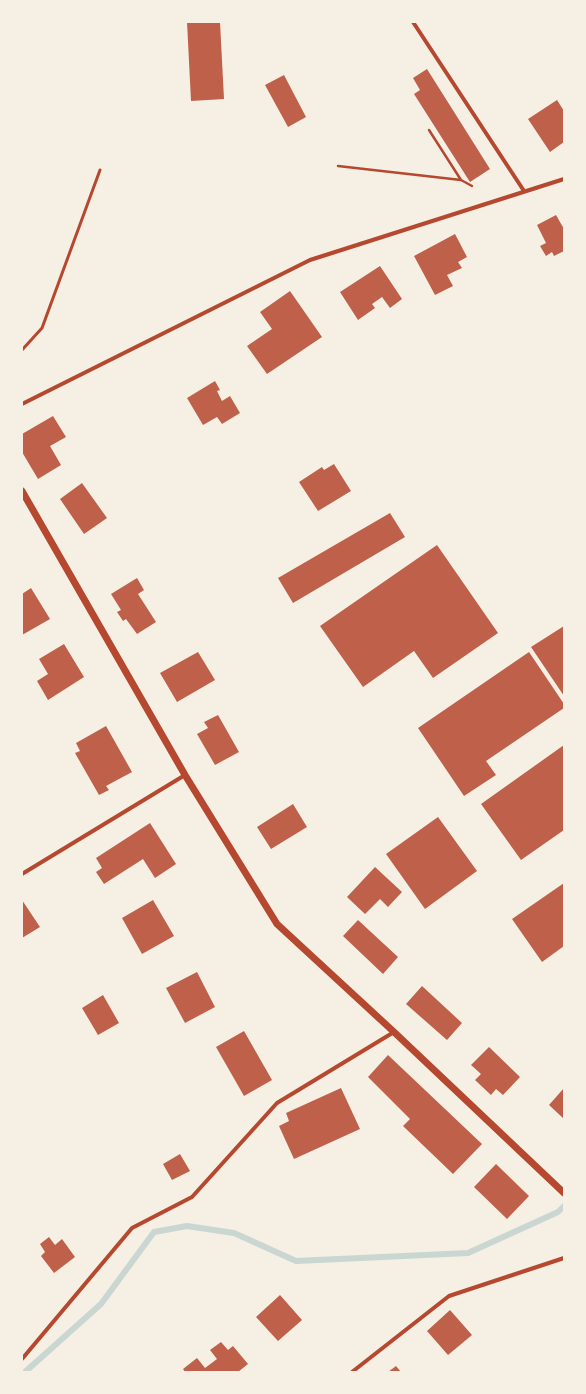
<!DOCTYPE html>
<html>
<head>
<meta charset="utf-8">
<style>
	body { margin:0 }
	#map { position:relative; width:586px; height:1394px; overflow:hidden; background:#f6efe4; font-family:"PT Sans Narrow",sans-serif }
	canvas { display:block }
	.frame { position:absolute; inset:0; border:23px solid #f6efe4; pointer-events:none }
</style>
</head>
<body>
<div id="map">
<canvas width="586" height="1394"></canvas>
<div class="frame"></div>
</div>
<script>
const c = document.querySelector('canvas').getContext('2d');
c.lineJoin = 'round';
function strokePath(path, color, width, dash) {
  c.strokeStyle = color;
  c.lineWidth = width;
  c.lineCap = dash ? 'butt' : 'round';
  c.setLineDash(dash || []);
  c.stroke(path);
}
function paint(path, color) {
  c.fillStyle = color;
  c.fill(path, 'evenodd');
}
strokePath(new Path2D(`
	M25,1372L101,1304L154,1232L187,1226L234,1233L296,1261L468,1253L558,1212L564,1206`), '#c9d6d2', 6);
paint(new Path2D(`
	M187,22H220L224,99L191,101Z
	M427,69L490,169L470,182L414,94L420,90L413,78Z
	M284,75L306,117L288,127L265,85Z
	M557,100L564,111V142L550,152L528,119Z
	M556,215L564,229V251L554,256L552,252L546,256L540,246L546,243L537,225Z
	M455,234L467,257L458,262L462,268L447,275L453,286L435,295L414,256Z
	M380,266L402,299L390,308L382,297L372,304L375,308L358,320L340,292Z
	M290,291L322,337L267,374L247,346L272,329L260,312Z
	M215,381L220,390L217,391L222,401L230,396L240,413L222,424L217,417L203,425L187,398Z
	M53,416L66,437L50,446L61,465L38,479L22,452V434Z
	M334,464L351,491L318,511L299,482L322,467L324,470Z
	M82,483L107,518L84,534L60,499Z
	M390,513L405,537L293,603L278,578Z
	M437,545L498,633L433,678L414,651L363,687L320,626Z
	M137,578L144,590L138,594L156,622L137,634L126,619L123,621L117,612L121,610L111,594Z
	M31,588L50,619L22,635V594Z
	M564,626V696L531,647Z
	M64,644L84,677L48,700L37,681L48,674L39,659Z
	M198,652L215,680L177,702L160,673Z
	M529,652L564,704V708L486,761L496,775L464,796L418,728Z
	M218,715L239,752L215,765L197,734L208,728L204,722Z
	M106,726L132,772L106,786L109,790L99,795L75,753L80,751L76,743Z
	M564,745V830L521,860L481,804Z
	M293,804L307,827L271,849L257,827Z
	M438,817L477,871L425,909L386,854Z
	M150,823L176,864L155,878L143,859L104,884L96,872L102,868L96,858Z
	M375,867L402,892L388,907L380,899L365,914L347,897Z
	M564,883V946L542,962L512,919Z
	M22,900L40,927L22,938Z
	M153,900L174,936L142,954L122,918Z
	M358,920L398,957L383,974L343,936Z
	M197,972L215,1007L185,1023L166,988Z
	M422,986L462,1023L447,1040L406,1004Z
	M103,995L119,1023L98,1035L82,1008Z
	M244,1031L272,1080L244,1096L216,1047Z
	M489,1047L520,1077L503,1095L496,1089L491,1095L475,1080L481,1074L471,1065Z
	M388,1055L482,1144L453,1174L403,1126L410,1119L368,1077Z
	M341,1088L360,1129L294,1159L279,1126L289,1121L286,1113Z
	M564,1088V1119L549,1105Z
	M180,1154L190,1171L172,1180L163,1164Z
	M496,1164L529,1196L507,1219L474,1187Z
	M49,1237L55,1245L62,1239L75,1257L54,1273L41,1256L45,1252L40,1244Z
	M280,1295L302,1320L278,1341L256,1317Z
	M450,1310L472,1335L448,1355L427,1331Z
	M221,1342L228,1350L233,1346L248,1364L238,1372H185L183,1369L197,1358L205,1368L217,1359L210,1350Z
	M396,1366L401,1372H388Z`), '#bf614a');
strokePath(new Path2D(`
	M338,166L461,180L429,130
	M461,180L472,186`), '#b5482f', 2.5);
strokePath(new Path2D(`
	M22,350L42,328L100,170`), '#b5482f', 3);
strokePath(new Path2D(`
	M413,22L524,191
	M22,404L310,260L564,179
	M22,874L185,775
	M22,1359L132,1228L192,1197L277,1103L394,1032
	M352,1372L449,1296L564,1258`), '#b5482f', 4);
strokePath(new Path2D(`
	M22,491L185,775L277,924L394,1032L564,1193`), '#b5482f', 7);
</script>
</body>
</html>
